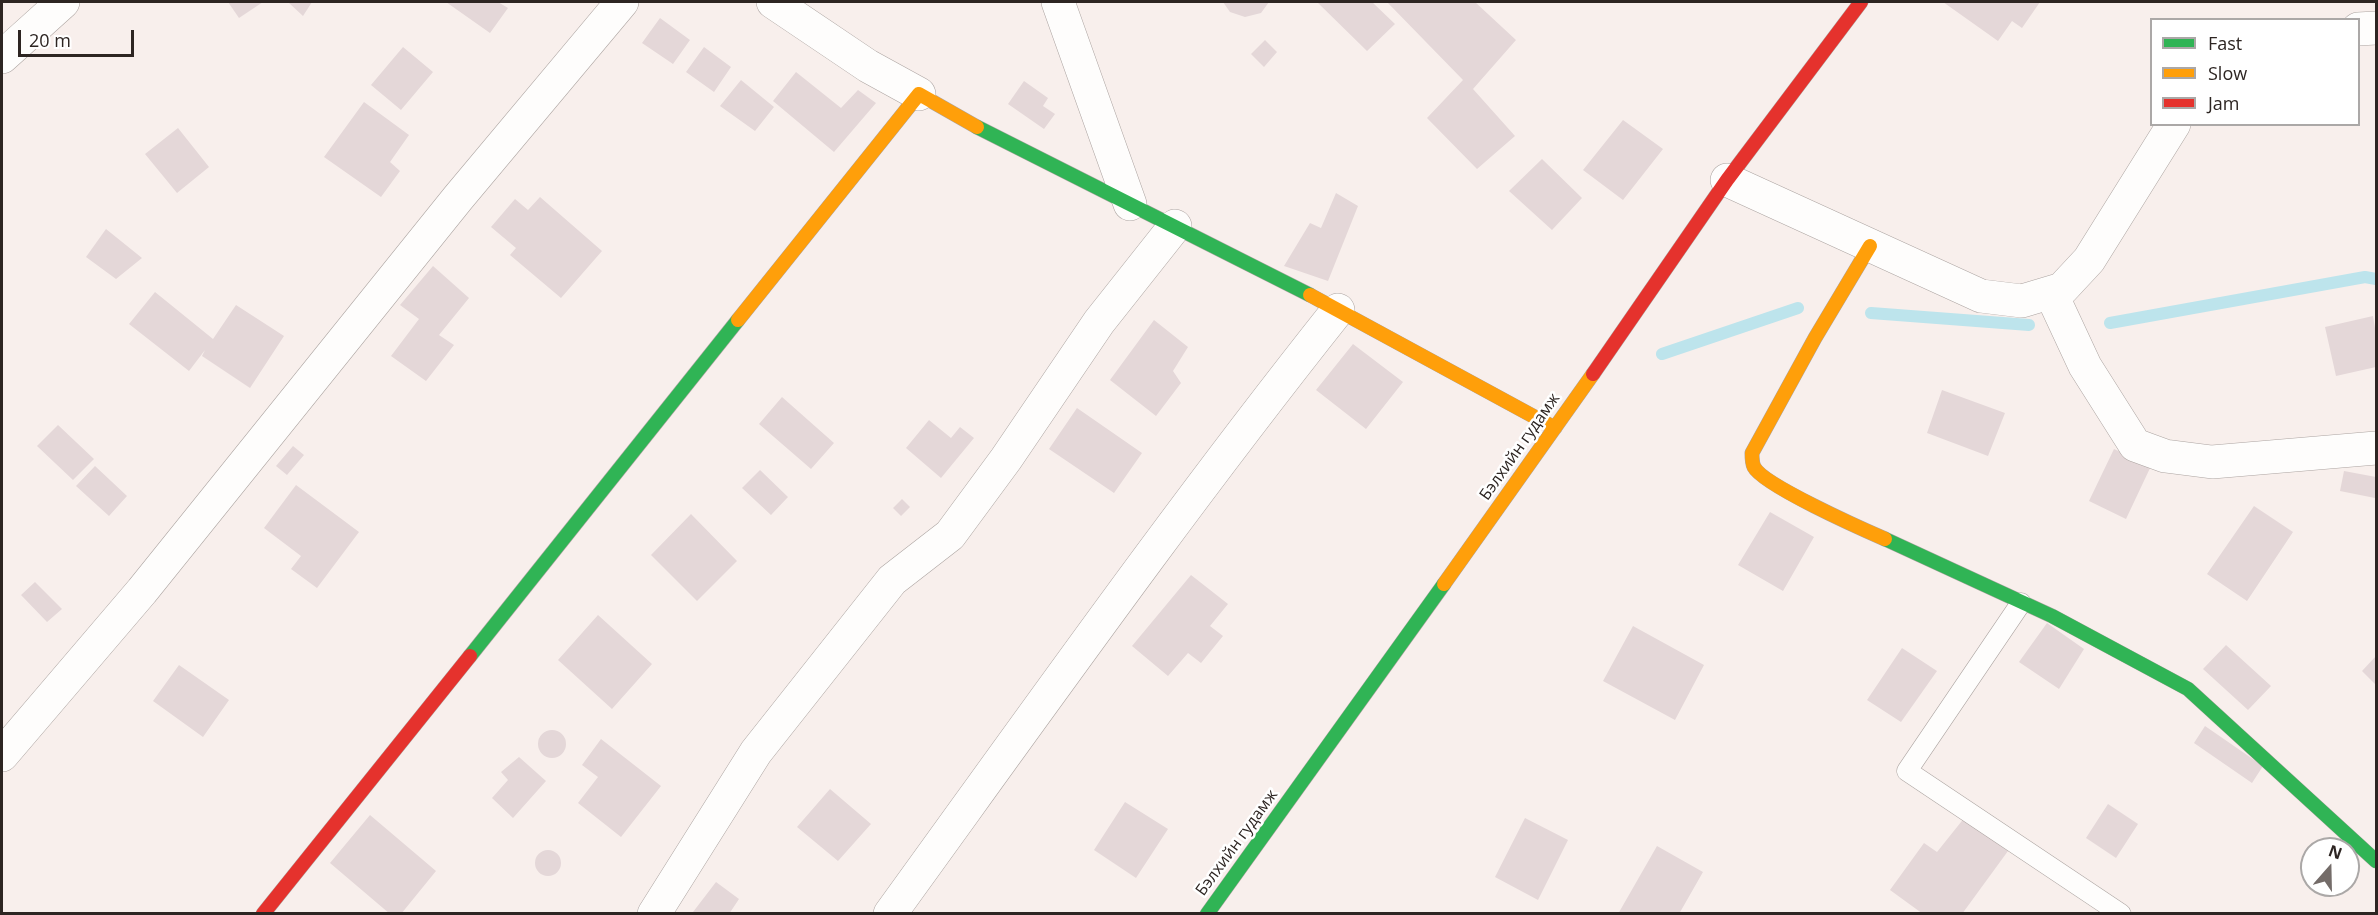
<!DOCTYPE html>
<html>
<head>
<meta charset="utf-8">
<style>
	body { margin:0 }
	#map { position:relative; width:2378px; height:915px; overflow:hidden; background:#f8efec; font-family:"Open Sans",sans-serif }
	canvas { display:block }
	.frame { position:absolute; inset:0; border:3px solid #2d2522; pointer-events:none }
	.legend { position:absolute; left:2150px; top:18px; width:210px; height:108px; box-sizing:border-box; background:#fff; border:2px solid #aba8a7; margin:0; padding:8px 10px; list-style:none; font-size:18px; color:#2d2522 }
	.legend li { display:flex; align-items:center; gap:12px; height:30px }
	.legend b { width:30px; border:2px solid #aba8a7 }
	.north { position:absolute; left:2300px; top:837px; width:60px; height:60px; box-sizing:border-box; background:#fff; border:2px solid #aba8a7; border-radius:50%; rotate:20deg; font-size:16px; font-weight:700; line-height:24px; text-align:center; color:#2d2522 }
	.north::after { content:''; display:block; margin:auto; width:21px; height:27px; background:#746c69; clip-path:polygon(50% 0,100% 100%,50% 72%,0 100%) }
	.scale { position:absolute; left:18px; top:30px; width:116px; height:27px; box-sizing:border-box; border:3px solid #2d2522; border-top:0; padding-left:8px; font-size:18px; line-height:21px; white-space:nowrap; color:#2d2522; -webkit-text-stroke:4px #fff; paint-order:stroke }
</style>
</head>
<body>
<div id="map">
<canvas width="2378" height="915"></canvas>
<div class="frame"></div>
<ul class="legend">
<li><b style="height:8px;background:#30b455"></b>Fast</li>
<li><b style="height:8px;background:#ff9f0a"></b>Slow</li>
<li><b style="height:8px;background:#e5322d"></b>Jam</li>
</ul>
<div class="north">N</div>
<div class="scale">20 m</div>
</div>
<script>
const c = document.querySelector('canvas').getContext('2d');
c.lineJoin = 'round';
function strokePath(path, color, width, dash) {
  c.strokeStyle = color;
  c.lineWidth = width;
  c.lineCap = dash ? 'butt' : 'round';
  c.setLineDash(dash || []);
  c.stroke(path);
}
function paint(path, color) {
  c.fillStyle = color;
  c.fill(path, 'evenodd');
}
function drawText(font, color, halo, rows, align = 'center') {
  c.font = font + ' "Open Sans",sans-serif';
  c.lineWidth = 5;
  c.setLineDash([]);
  c.textBaseline = 'middle';
  c.strokeStyle = halo;
  c.fillStyle = color;
  for (const [text, x, y, turn = 0] of rows) {
    c.save();
    c.translate(x, y);
    c.rotate((+turn || 0) * Math.PI / 180);
    c.textAlign = isNaN(turn) ? turn : align;
    if (halo) c.strokeText(text, 0, 0);
    c.fillText(text, 0, 0);
    c.restore();
  }
}
strokePath(new Path2D(`
	M1871,313L2029,325
	M2110,323L2365,277L2376,279
	M1662,354L1798,308`), '#bde4ec', 12);
paint(new Path2D(`
	M228,2H263L239,18Z
	M290,2H312L303,16L289,3Z
	M446,2H498L508,8L490,33Z
	M1223,2H1269L1261,13L1245,17L1230,12Z
	M1317,2H1372L1395,24L1367,51Z
	M1387,2H1475L1516,40L1473,89L1515,136L1477,169L1427,118L1463,80Z
	M1943,2H2040L2022,28L2012,21L1998,41Z
	M660,18L690,40L673,64L642,43Z
	M1265,40L1277,52L1264,67L1251,54Z
	M403,47L433,72L401,110L371,85Z
	M704,47L731,67L714,92L686,72Z
	M796,72L841,108L858,90L876,103L834,152L773,101Z
	M741,80L774,107L755,131L720,106Z
	M1024,81L1048,98L1043,106L1055,114L1044,129L1008,104Z
	M364,102L409,135L390,162L400,171L381,197L324,157Z
	M1623,120L1663,149L1623,200L1583,170Z
	M178,128L209,167L177,193L145,154Z
	M1542,159L1582,198L1552,230L1509,191Z
	M1336,193L1358,206L1328,281L1284,266L1310,223L1321,228Z
	M540,197L602,251L561,298L510,255L516,248L491,227L515,199L528,210Z
	M106,229L142,258L116,279L86,257Z
	M433,266L469,298L439,335L454,345L426,381L391,356L419,319L400,305Z
	M155,292L213,339L236,305L284,336L250,388L202,356L205,350L189,371L129,324Z
	M2373,316L2376,334V367L2336,376L2325,327Z
	M1154,320L1188,347L1173,371L1181,383L1156,416L1110,380Z
	M1353,344L1403,382L1366,429L1316,390Z
	M1942,390L2005,413L1988,456L1927,433Z
	M782,397L834,443L811,469L759,424Z
	M1077,408L1142,453L1114,493L1049,449Z
	M929,420L951,438L960,427L974,438L941,478L906,448Z
	M58,425L94,459L73,480L37,446Z
	M293,446L304,455L287,475L276,466Z
	M2114,449L2151,466L2126,519L2089,501Z
	M95,466L127,496L109,516L76,486Z
	M760,470L788,497L771,515L742,488Z
	M2344,471L2376,477L2375,498L2340,491Z
	M296,485L359,532L317,588L291,569L301,556L264,528Z
	M902,499L910,507L901,516L893,508Z
	M2254,506L2293,532L2247,601L2207,574Z
	M1770,512L1814,537L1783,591L1738,565Z
	M691,514L737,561L697,601L651,555Z
	M1191,575L1228,604L1210,626L1223,636L1201,663L1188,653L1168,676L1132,646Z
	M35,582L62,609L47,622L21,595Z
	M598,615L652,664L612,709L558,660Z
	M2047,623L2084,649L2059,689L2019,662Z
	M1633,626L1704,665L1675,720L1603,681Z
	M2226,645L2271,686L2248,710L2203,669Z
	M1902,648L1937,671L1901,722L1867,700Z
	M2376,656V685L2362,671Z
	M179,665L229,700L203,737L153,701Z
	M2205,726L2263,766L2252,783L2194,743Z
	M538 744a14 14 0 1 1 28 0a14 14 0 1 1-28 0Z
	M601,739L661,786L621,837L578,803L598,777L582,765Z
	M519,757L546,781L513,818L492,798L508,780L501,772Z
	M830,789L871,824L838,861L797,827Z
	M1125,802L1168,829L1136,878L1094,850Z
	M2108,804L2138,824L2116,858L2086,838Z
	M370,815L436,871L401,914H390L330,863Z
	M1965,817L2008,851L1962,914H1923L1890,890L1924,843L1937,852Z
	M1525,818L1568,840L1538,900L1495,877Z
	M1657,846L1703,872L1679,914H1618Z
	M535 863a13 13 0 1 1 26 0a13 13 0 1 1-26 0Z
	M716,882L739,899L729,914H696L693,912Z`), '#e4d7d8');
const lane = new Path2D(`
	M2021,603L1907,771L2121,914`);
const street = new Path2D(`
	M773,2L868,66L919,94
	M1058,2L1130,204
	M2358,29L2376,28
	M2,57L63,2
	M1727,180L1981,296L2022,301L2062,289L2089,260L2174,124
	M2051,293L2085,366L2135,445L2165,456L2212,462L2376,448
	M2,755L142,591L458,198L622,2
	M654,914L756,752L892,580L950,535L1006,459L1099,322L1175,226
	M890,914C1037,711 1182,506 1338,310`);
const fast = new Path2D(`
	M977,127L1310,295
	M1885,539L2052,616L2188,689L2376,861
	M470,656L738,320
	M1207,914L1444,584`);
const slow = new Path2D(`
	M1870,246L1815,338L1752,453C1752,457 1752,463 1754,467C1763,485 1862,529 1885,539
	M1310,295L1555,428
	M738,320L919,94L977,127
	M1444,584L1593,374`);
const jam = new Path2D(`
	M1593,374L1727,180L1861,2
	M263,914L470,656`);
strokePath(lane, '#aca4a1', 21);
strokePath(street, '#aca4a1', 34);
strokePath(fast, '#aca4a1', 15);
strokePath(slow, '#aca4a1', 15);
strokePath(jam, '#aca4a1', 15);
strokePath(lane, '#fefdfc', 20);
strokePath(street, '#fefdfc', 33);
strokePath(fast, '#30b455', 14);
strokePath(slow, '#ff9f0a', 14);
strokePath(jam, '#e5322d', 14);
drawText('16px', '#2d2522', '#fff', [
	["Бэлхийн гудамж",1520,447,-55],
	["Бэлхийн гудамж",1237,843,-54]
]);
</script>
</body>
</html>
